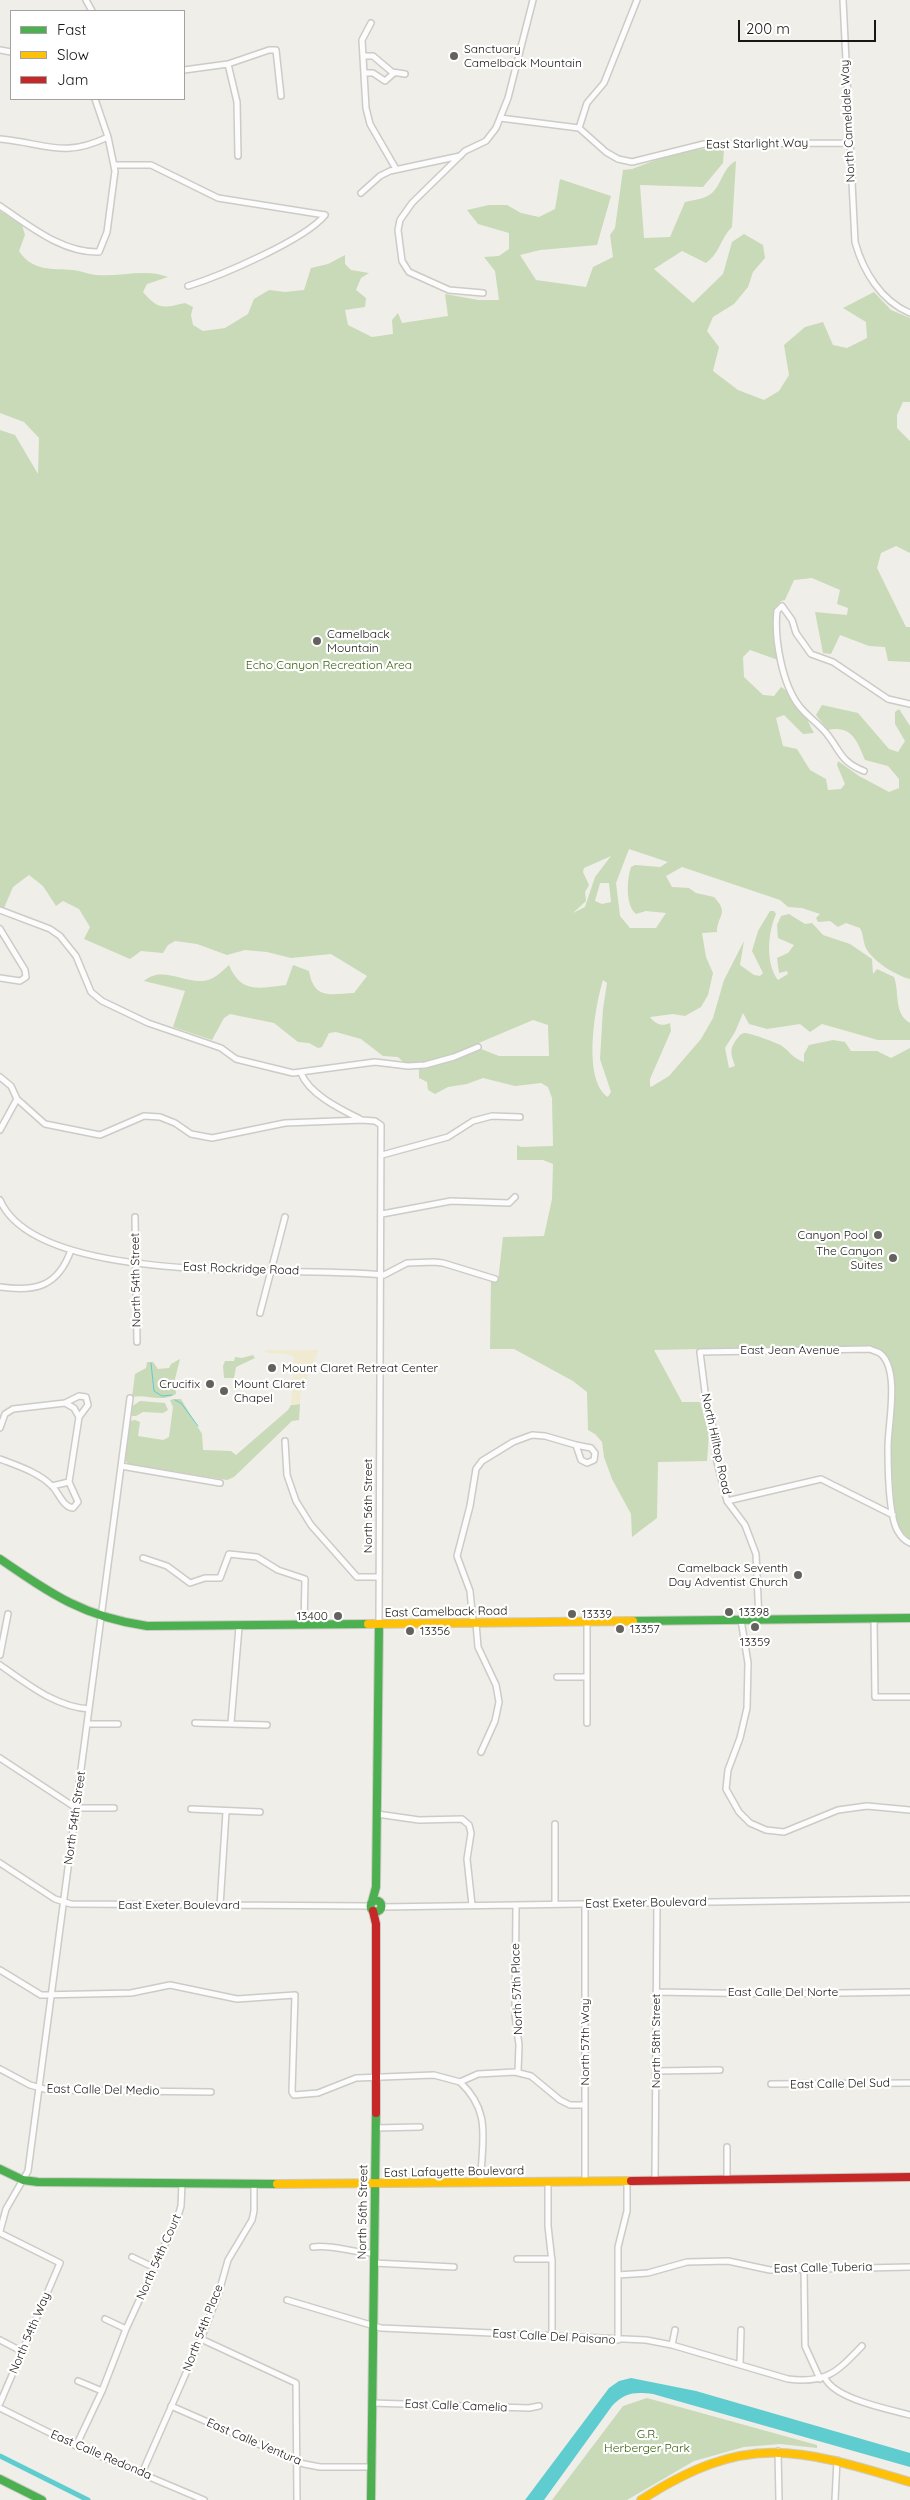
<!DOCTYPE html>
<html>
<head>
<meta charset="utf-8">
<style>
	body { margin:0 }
	#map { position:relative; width:910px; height:2500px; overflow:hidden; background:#f0eee8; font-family:Quicksand,sans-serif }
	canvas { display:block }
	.legend { position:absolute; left:10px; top:10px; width:175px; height:90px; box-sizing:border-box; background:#fff; border:1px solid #a3a2a1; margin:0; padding:6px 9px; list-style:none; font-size:15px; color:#181713 }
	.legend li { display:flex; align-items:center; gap:10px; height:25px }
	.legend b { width:25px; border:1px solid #a3a2a1 }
	.scale { position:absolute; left:738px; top:20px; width:138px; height:22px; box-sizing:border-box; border:2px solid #181713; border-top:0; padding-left:6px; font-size:15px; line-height:18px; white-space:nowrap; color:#181713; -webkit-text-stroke:4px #fff; paint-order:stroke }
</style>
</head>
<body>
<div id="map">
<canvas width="910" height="2500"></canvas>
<ul class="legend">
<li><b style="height:6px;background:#4caf50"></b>Fast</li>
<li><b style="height:6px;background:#ffc107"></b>Slow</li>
<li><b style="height:6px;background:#c62828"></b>Jam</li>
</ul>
<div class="scale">200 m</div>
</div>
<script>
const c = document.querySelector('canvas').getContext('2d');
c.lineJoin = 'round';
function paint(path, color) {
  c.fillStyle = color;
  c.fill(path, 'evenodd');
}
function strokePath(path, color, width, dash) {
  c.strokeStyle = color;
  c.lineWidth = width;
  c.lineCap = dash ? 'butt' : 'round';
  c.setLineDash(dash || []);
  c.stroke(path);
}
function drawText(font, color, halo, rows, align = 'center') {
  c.font = font + ' Quicksand,sans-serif';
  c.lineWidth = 4.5;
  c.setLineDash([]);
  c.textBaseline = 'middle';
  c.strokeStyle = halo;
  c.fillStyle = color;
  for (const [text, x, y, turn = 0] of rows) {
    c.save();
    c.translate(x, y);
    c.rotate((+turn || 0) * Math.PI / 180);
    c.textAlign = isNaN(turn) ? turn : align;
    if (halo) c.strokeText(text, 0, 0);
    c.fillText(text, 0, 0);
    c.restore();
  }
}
paint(new Path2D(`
	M721,147L724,150L723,163L703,187L640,185L644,238L670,237L685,202C694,200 705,199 712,193C722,184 723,167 736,161L732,227C720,239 720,253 706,263L682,251L654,269L693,303L723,274L732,242L744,234L763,245L765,258L753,272L748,287L734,304L713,317L707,331L719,347L713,371L738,390L764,400L779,391L789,375L784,345L805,327L823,322L833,345L847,348L867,338L866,322L843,308L874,292L891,310L910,318V402H903L897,415V428L910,441V553L896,546L881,553L877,568L906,627H910V662L888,661L885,647L869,646L840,635L831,654L823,653L815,612L847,615L848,608L837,604L840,590L812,578L794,580L785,600L781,601L775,608L778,660L750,650L743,657L744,677L763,695L774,696L781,687C796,695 806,718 814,733L803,734L784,715L776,718L783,746L797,749L810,770L826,779L828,790L841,789L845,784L837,765L838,761L859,776L889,792L899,788V779L888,766L865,760C857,741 852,725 828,730L816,715L822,705L858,713L889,749L898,752L905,741L895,724V712L899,709L910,726V979C895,975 876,963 867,950C863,944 864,935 860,928L846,923L838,927L830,921L818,922L816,918L820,914L802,908L788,907L780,900L682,867L666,876L672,887L689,888L696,893L714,897C730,914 717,915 717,932L702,933L706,957L713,973L708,995L701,1007L685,1016L673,1014L650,1017C655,1024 662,1027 670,1023L671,1031L650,1079V1086L651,1087L669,1076L701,1039L713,1018L724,980L744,941L740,965L754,975L760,976L763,973L752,951L758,931L770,911H774L776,914C768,932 765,963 778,980L788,974L787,971L779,973L777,958L788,953L794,945L778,938L777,925L781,916L789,914L805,924L812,923L823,935L850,944L872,959L873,974L877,969L894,977C900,993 893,1013 910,1023V1040H878L822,1024L810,1032L800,1024L767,1029L749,1024L743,1013L735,1032L725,1048L729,1068L735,1066C731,1054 729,1050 736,1040C739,1037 740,1033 745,1033C750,1033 778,1043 782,1046C790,1052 794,1059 804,1062V1054L809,1045L833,1040L845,1042L851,1051H877L891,1058L910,1048V1540L899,1528L895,1514L890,1452L894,1399L893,1380L881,1351L795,1347L654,1350L682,1402H700L709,1435L707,1461L658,1462L657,1518L632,1537L631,1514L612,1479L604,1457L602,1442L595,1434L588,1430L587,1392L573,1381L514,1349H490L491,1280L498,1281L503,1237L544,1236L552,1199L553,1164L543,1160H517V1145L521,1147L553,1146L552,1098L548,1087L541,1083L515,1086L483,1078L467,1084L448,1087L435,1094L428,1090L427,1082L419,1078V1068L449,1061L481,1049L499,1056H549L548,1025L533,1020L448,1056L429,1062L404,1063L398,1057L383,1056L361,1039L336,1032L329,1033L322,1047L318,1048L309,1043L298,1042L274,1023L230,1014L224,1018L212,1040L173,1027L185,991L144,981C161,966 182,982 202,981C213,981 221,972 229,965C241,994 259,988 286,985L293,965L309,971C314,1000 330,994 354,993L367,976L331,954L291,958L267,952L245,950L227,955L197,944L175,941L168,945L163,953L141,951L130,959L84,939L90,927L79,909L63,901L56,906L43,886L29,875L13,887L4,908L0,907V430L15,435L38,474L39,438L24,422L0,413V211L22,225L25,235L19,251C33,272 52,268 73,270C81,271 88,274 96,275C120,277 146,268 168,277L147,284L143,292C158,310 163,308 185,303L193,307L191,315L193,325L203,331L225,328L248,314L254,299L269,290L285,292L304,290L311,268L328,264L345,255V264L351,270L369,273L361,278L356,290L366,298L365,307L345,310L348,325L372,337L393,334L392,320L398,313L402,323L448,316L445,294L478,300H499L495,271L484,257L499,256L509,249V233L478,224L467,210L489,205H507L521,213L539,217L555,209L560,179L611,196L597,245L540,250L520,255L536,280L586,287L593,267L613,257L610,235L615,228L623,170L632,169L677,152ZM629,849L668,862L660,867L635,865L631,867C627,879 625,905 636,914L646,911L666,913L656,928H630L620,916L616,883ZM611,856L595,877L585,907L573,913L586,901L585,892L589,885L583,872L584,868ZM600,883H609L611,902L602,904L595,901ZM603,980L607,983L603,1009L600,1059L611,1092L608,1097C582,1080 595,1006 603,980Z
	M253,1355L255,1358L236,1367L234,1378H224L223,1366L225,1361H234L235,1357L242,1358Z
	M180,1359L175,1379L176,1394C161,1403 147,1394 132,1397L135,1374L146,1368L147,1362H153L158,1369L169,1368L171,1364Z
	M174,1399H181L202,1434L203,1450L231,1451L236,1455L288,1410L291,1405L300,1404L299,1420L292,1421L234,1477L227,1480L128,1464L125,1460L129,1421L135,1420L140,1422L138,1436L163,1440L169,1437L173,1407L170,1400Z
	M140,1401L165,1403L168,1410L163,1413L143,1412L136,1416H132L131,1407Z
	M647,2398L817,2445V2448L780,2444L744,2447L694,2461L627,2500H552L623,2406Z`), '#c8dab7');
paint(new Path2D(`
	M264,1350H319L301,1392L300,1404L291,1405L294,1357L285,1354L267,1353Z`), '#f0ead3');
paint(new Path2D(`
	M631,2378L696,2391L910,2453V2467L653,2394C635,2392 625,2392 612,2406L544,2500H525L609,2388L619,2381Z`), '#5fccd0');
strokePath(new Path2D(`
	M151,1363L154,1391L162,1396L172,1395
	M175,1400L181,1403L198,1426`), '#5fccd0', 1);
strokePath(new Path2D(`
	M0,2456L88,2500`), '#5fccd0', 5);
const street = new Path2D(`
	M86,0L92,11
	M843,0L855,242C863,271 881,301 910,313
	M371,23L362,40L366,108L370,124L396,169
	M0,50L11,52
	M363,56H373L392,72L405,74
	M228,64L237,102L238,156
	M184,70L228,64L269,50H276L281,96
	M364,73H373L385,81L394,73
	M500,118L579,128L606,152L618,159L632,162L704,144L849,143
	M579,128L587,103L604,83L637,0
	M0,139C46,143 62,159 108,137
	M115,165H151L218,198L325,215
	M361,193L380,176L390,171L460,156
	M0,206C30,226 62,253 99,252L107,232L115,171L108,137L95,99
	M188,286C220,276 305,240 325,215
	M483,293L449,290L409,272L402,261L398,230L400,220L412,203L465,151L486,141L496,128L508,98L533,0
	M864,771C841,762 841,752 827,734C819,724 808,717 800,707C782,685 774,638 777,611L782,606L792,620L796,633L811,654L833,662L888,699L910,704
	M0,910L50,929L60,936L76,956L91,992L102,1001L148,1023L221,1048L236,1059L293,1073L375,1062L408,1066L425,1065L454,1057L478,1047
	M0,929L25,970L26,977L20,981L0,978
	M301,1073C309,1094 340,1109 360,1119
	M0,1077L11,1086L17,1099L45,1124L100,1135L144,1116L160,1117L175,1123L191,1134L212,1138L285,1123L362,1120L375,1121L381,1125L379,1624
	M0,1130L17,1099
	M382,1155L448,1137L473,1121L492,1116L520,1117
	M0,1200C38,1289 302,1265 384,1275L407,1263L434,1262L443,1263L495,1279
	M382,1214L451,1201L509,1203L515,1197
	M135,1217L137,1342
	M0,1287C35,1292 58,1287 71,1250
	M260,1313L285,1217
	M65,1403L79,1396L86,1397L88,1405L79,1417
	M0,1428L5,1414L13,1409L65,1403L74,1408L79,1417
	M285,1441L287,1475L296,1501L311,1525L357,1577H379
	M576,1445L591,1448L595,1453L594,1460L587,1463L581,1460Z
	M0,1459C18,1466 38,1472 52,1486C59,1493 63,1507 73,1508L78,1502L69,1482L79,1417
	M121,1466L220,1483
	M52,1486L69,1482
	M727,1501L821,1479L893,1515
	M143,1558L167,1566L190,1583L205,1578H220L229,1554L257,1557L278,1570L305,1579L304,1625
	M874,1618L875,1697H910
	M741,1620L748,1663L747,1708L740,1738L728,1770L726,1789L739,1812L750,1823L766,1830L784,1832L838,1810L867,1806L910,1810
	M759,1620L756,1554L745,1525L727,1501L716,1458L715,1434L707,1408L700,1352L870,1349C873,1351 878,1351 881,1354C900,1371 888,1424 888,1447C888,1466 888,1519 899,1533C901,1537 906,1541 910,1543
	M473,1623L470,1591L457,1556L470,1506L476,1469L482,1461L513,1442L532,1435L545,1436L576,1445
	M476,1623L478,1647L496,1685L499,1702L495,1721L481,1752
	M0,1655L8,1614
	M0,1665C28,1684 55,1707 89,1709
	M557,1677H587
	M195,1723L267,1725
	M231,1723L239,1627
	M587,1723V1622
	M88,1724H118
	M0,1758L76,1808H114
	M191,1809L260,1812
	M377,1814L419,1820L462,1819L469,1825L471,1833L467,1859L472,1905
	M555,1824V1904
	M0,1863L55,1899L71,1904L370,1906
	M220,1906L226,1812
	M516,1906L515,2015L519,2045L518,2072
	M382,1907L910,1899
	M0,1970L41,1995L131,1993L170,1985L237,1999L295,1995L292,2092L294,2095L318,2093L356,2078L434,2075L460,2082L478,2074L515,2072L531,2076L560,2100L570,2105H585
	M656,1992L770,1994L910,1992
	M0,2069L30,2085L48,2090L211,2092
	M656,2071L720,2070
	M460,2082C493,2113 481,2141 481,2182
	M771,2084L910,2083
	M375,2128L420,2127
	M727,2147V2179
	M655,2179L657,1903
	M548,2181V2226L552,2262V2336
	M585,2181V1904
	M0,2231L6,2209L28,2171L130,1398
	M0,2233L60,2263L0,2403
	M313,2247C332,2244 353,2253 373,2253
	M132,2257L155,2268
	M517,2259H552
	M374,2263L454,2267
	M804,2269L805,2346L820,2379
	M618,2275L648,2273L687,2262L728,2261L770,2270L910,2267
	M287,2300L381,2328L646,2340L672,2345L788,2379C826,2384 837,2372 862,2346
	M105,2319L126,2329
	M201,2339L296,2383L297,2500
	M0,2340L23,2352
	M618,2340V2247L627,2211V2180
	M672,2345L675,2330
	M740,2365L741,2330
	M825,2378C835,2399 888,2409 910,2415
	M78,2381L102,2391
	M372,2403L529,2408L539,2406
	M171,2406L304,2464L320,2467H371
	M0,2408L76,2446L204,2500
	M76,2446L102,2391L126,2329L178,2216L181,2206L182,2183
	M778,2451L779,2500
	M142,2473L201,2339L219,2292L228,2260L252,2220L254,2211V2183
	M835,2500L837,2460`);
const fast = new Path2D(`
	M0,1559C51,1594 84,1617 147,1626L368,1624
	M633,1621L910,1618
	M370.5 1906a5.5 5.5 0 1 1 11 0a5.5 5.5 0 1 1-11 0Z
	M372,1902L376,1887L379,1624
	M0,2169L23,2180L38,2182L277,2184
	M0,2479L42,2500
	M371,2500L376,2113`);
const slow = new Path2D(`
	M368,1624L633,1621
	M277,2184L631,2181
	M641,2500C746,2432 797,2448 910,2482`);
const jam = new Path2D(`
	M373,1911L376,1924V2113
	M631,2181L910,2177`);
strokePath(street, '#cccbc6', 8);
strokePath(fast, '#cccbc6', 10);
strokePath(slow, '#cccbc6', 10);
strokePath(jam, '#cccbc6', 10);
strokePath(street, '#fdfcfc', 5);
strokePath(fast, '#4caf50', 8);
strokePath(slow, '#ffc107', 8);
strokePath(jam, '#c62828', 8);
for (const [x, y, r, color] of [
	[454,56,5,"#64625e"],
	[317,641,5,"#64625e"],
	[878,1235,5,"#64625e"],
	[893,1258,5,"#64625e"],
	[272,1368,5,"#64625e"],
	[210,1384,5,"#64625e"],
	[224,1391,5,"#64625e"],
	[798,1575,5,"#64625e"],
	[729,1612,5,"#64625e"],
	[572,1614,5,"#64625e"],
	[338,1616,5,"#64625e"],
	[755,1627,5,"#64625e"],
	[620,1629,5,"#64625e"],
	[410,1631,5,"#64625e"]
]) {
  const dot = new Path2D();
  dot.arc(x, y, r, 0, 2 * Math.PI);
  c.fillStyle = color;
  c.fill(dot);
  strokePath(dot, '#fff', 2);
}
drawText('12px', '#181713', '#fff', [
	["Sanctuary",464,49],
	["Camelback Mountain",464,63],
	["Camelback",327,634],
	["Mountain",327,648],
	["Canyon Pool",868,1235,"right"],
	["The Canyon",883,1251,"right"],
	["Suites",883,1265,"right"],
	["Mount Claret Retreat Center",282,1368],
	["Crucifix",200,1384,"right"],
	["Mount Claret",234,1384],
	["Chapel",234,1398],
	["Camelback Seventh",788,1568,"right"],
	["Day Adventist Church",788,1582,"right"],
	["13398",739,1612],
	["13339",582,1614],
	["13400",328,1616,"right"],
	["13357",630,1629],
	["13356",420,1631],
	["13359",755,1642,"center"]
], 'left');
drawText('12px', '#181713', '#fff', [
	["North Cameldale Way",848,121,-93],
	["East Starlight Way",757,144,-1],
	["East Rockridge Road",241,1269,2],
	["North 54th Street",136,1280,-91],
	["East Jean Avenue",790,1350],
	["North Hilltop Road",716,1444,78],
	["North 56th Street",368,1506,-90],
	["East Camelback Road",446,1612,-1],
	["North 54th Street",75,1818,-82],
	["East Exeter Boulevard",646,1903,-1],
	["East Exeter Boulevard",179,1905],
	["North 57th Place",517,1989,-92],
	["East Calle Del Norte",783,1992],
	["North 58th Street",656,2041,-90],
	["North 57th Way",585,2042,-90],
	["East Calle Del Sud",840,2084,-1],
	["East Calle Del Medio",103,2090,1],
	["East Lafayette Boulevard",454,2172,-1],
	["North 56th Street",363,2212,-89],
	["North 54th Court",159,2257,-66],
	["East Calle Tuberia",823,2268,-1],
	["North 54th Place",203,2328,-69],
	["North 54th Way",30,2333,-67],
	["East Calle Del Paisano",554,2337,3],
	["East Calle Camelia",456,2406,2],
	["East Calle Ventura",254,2442,23],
	["East Calle Redonda",101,2455,23]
]);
drawText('12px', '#39620d', '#fff', [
	["Echo Canyon Recreation Area",329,665],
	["G.R.",647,2434],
	["Herberger Park",647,2448]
]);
</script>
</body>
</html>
